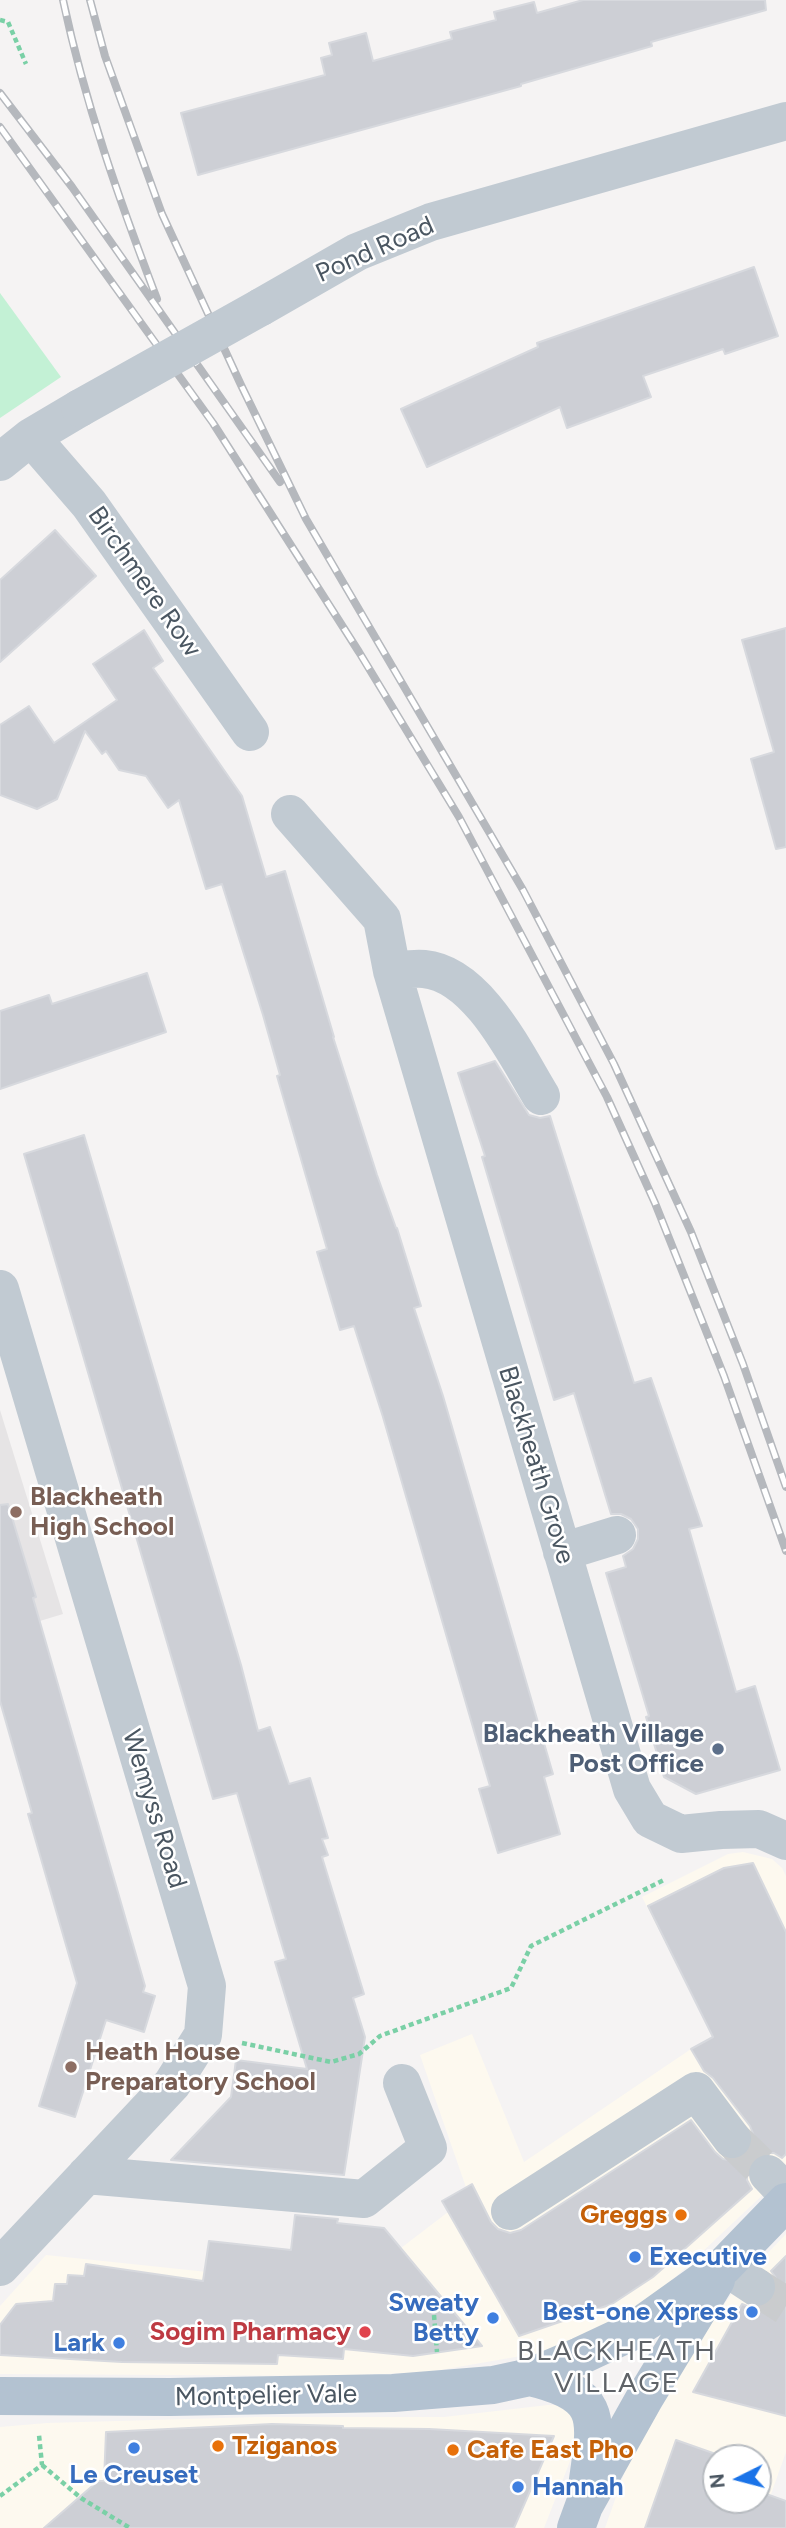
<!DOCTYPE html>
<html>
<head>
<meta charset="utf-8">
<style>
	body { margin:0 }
	#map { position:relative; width:786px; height:2528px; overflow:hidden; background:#f5f3f3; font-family:Figtree,sans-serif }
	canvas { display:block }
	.north { position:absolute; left:702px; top:2444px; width:70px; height:70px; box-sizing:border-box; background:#fff; border:2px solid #b7bbc0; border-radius:50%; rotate:264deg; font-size:19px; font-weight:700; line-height:28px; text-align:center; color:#4a5661 }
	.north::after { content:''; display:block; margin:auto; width:24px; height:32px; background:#1a73e8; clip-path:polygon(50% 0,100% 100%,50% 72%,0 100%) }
</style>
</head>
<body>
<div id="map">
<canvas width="786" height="2528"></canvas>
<div class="north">N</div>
</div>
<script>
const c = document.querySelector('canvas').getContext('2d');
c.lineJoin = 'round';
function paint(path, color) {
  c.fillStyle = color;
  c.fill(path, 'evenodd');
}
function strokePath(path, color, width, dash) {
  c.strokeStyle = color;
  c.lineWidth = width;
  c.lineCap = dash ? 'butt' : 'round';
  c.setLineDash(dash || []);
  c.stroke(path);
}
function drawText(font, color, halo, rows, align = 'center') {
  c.font = font + ' Figtree,sans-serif';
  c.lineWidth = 5;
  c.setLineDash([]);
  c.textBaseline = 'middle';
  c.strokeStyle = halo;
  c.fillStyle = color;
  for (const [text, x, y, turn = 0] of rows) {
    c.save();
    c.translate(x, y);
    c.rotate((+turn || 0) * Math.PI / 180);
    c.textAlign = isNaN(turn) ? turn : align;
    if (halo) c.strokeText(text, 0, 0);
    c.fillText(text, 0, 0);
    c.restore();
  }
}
paint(new Path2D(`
	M743,1852L772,1859L782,1868L786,1876V2173L649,2302L550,2351L429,2372L339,2376L0,2374V2306L46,2255L350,2287L469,2196L420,2055L472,2034L524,2162L691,2049L713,2037L642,1897L728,1854Z
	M786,2234V2452L759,2528H605L628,2463L713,2320L740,2282ZM716,2458H758V2500H716Z
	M548,2405H559L577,2420L574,2451L544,2528H0V2427L47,2423L257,2417H444Z`), '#fdf9ef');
paint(new Path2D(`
	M0,1410L63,1614L0,1633Z`), '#e6e4e5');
paint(new Path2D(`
	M0,293L61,377L0,418Z`), '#c3f1d5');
const building = new Path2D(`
	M583,0H765L766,10L651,42L652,46L521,84V86L198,175L181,113L325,75L321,58L332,55L329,43L366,33L373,61L452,39L450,32L496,20L494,12L534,2L537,13Z
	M754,267L778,336L725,354L723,349L643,376L651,397L567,428L560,407L427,467L401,409L538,347L537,343Z
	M55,530L96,576L0,662V580Z
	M786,628V847L776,849L751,759L774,752L742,640Z
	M144,630L163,661L153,668L242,796L266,877L285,871L334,1037H333L377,1175L396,1228H397L421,1306L414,1308L443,1396L553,1774L544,1777L560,1834L498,1853L479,1789L490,1786L383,1417L354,1326L340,1330L317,1252L327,1249L277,1076L280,1075L263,1015L222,884L206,889L179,800L168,808L146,776L119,770L106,751L102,754L85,731L57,799L37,809L0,795V725L29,706L54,743L117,700L93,664Z
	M147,973L166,1032L0,1089V1011L49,995L52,1004Z
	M495,1061L529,1115L540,1118L550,1116L634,1383L651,1378L702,1526L689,1529L736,1692L755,1686L780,1770L696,1794L664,1777L646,1717L649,1716L606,1573L626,1567L623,1556L633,1549L638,1539V1529L631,1519L621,1514H611L574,1393L554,1400L482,1157L485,1156L458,1073Z
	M84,1135L241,1665L258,1731L270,1727L289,1784L310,1778L328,1838L322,1839L328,1855L322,1857L364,1994L353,1998L365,2037L344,2175L171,2160L231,2097L236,2060L307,2069L275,1962L286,1959L237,1793L213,1799L24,1154Z
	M8,1504L36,1597L33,1598L145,1986L143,1992L155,1996L144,2032L106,2020L75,2117L39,2106L77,1983L28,1814L32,1813L0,1701V1505Z
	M753,1863L786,1932V2154L782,2158L774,2153H764L754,2158L747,2168V2180L752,2189L653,2277L612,2304L519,2336L442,2201L472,2184L491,2222L498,2229L510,2233L521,2230L691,2120L715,2152L723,2159L735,2161L746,2156L752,2147L754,2136L750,2126L713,2078L704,2071L691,2049L713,2037L648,1906L724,1868Z
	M295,2215L338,2219L337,2223L384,2228L482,2346L413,2356L344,2349L343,2359L278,2355L277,2364L122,2362L0,2355V2325L16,2304L53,2301L55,2284H67L68,2275L84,2276L86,2264L203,2281L209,2241L291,2250Z
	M786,2256V2416L693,2392L742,2304L755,2309L766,2306L774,2300L778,2288L776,2278L771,2271Z
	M272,2424L343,2426V2428L429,2429L554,2436L514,2528H44L98,2481H104L106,2432Z
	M676,2440L727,2458H716V2500H758V2491L786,2501V2528H645Z`);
paint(building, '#cdcfd5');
strokePath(building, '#d7d9de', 2);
strokePath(new Path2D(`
	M732,2139L768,2174
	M756,2287L786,2306`), '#caccce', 38, [38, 19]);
strokePath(new Path2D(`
	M0,20L8,22L26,64
	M242,2043L331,2062L359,2054L380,2036L511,1988L531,1946L664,1880
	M434,2315L437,2352
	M42,2465L81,2498L130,2528
	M0,2496L42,2465L39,2435`), '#7ad0a6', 4.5, [5, 3.5]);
strokePath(new Path2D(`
	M261,307L357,252L431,222L786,121
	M31,437L89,504L250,732
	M0,462L31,437L80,408
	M290,814L382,919L392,971L632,1789L650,1819L681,1834L721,1830L759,1829L786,1841
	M392,971C402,970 414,968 424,969C478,974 516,1055 541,1096
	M0,1289L207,1986L203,2035L172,2084L0,2267
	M562,1552L617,1535
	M768,2174L786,2193
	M86,2175L364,2199L428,2148L402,2083
	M510,2211L696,2091L732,2139
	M724,2266L756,2287`), '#c1cad2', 38);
strokePath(new Path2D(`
	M530,2377C606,2395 596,2420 587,2487
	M0,2396L170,2397L393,2393L493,2385L530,2377L580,2356L629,2333L647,2321L724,2266L786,2202
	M576,2528L584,2506L644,2399L716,2280`), '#b3c2d1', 38);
const rail = new Path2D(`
	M63,0C85,104 119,199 157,299
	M90,0L105,56L162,214L241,385L306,519L523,890L614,1064L691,1232L743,1364L786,1487
	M0,93L72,187L280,482
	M0,127L213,423L359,652L459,817L607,1097L655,1203L724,1376L786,1551`);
strokePath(rail, '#b5b8bd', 8);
strokePath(rail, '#fff', 5, [16]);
strokePath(new Path2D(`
	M80,408L261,307`), '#c1cad2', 38);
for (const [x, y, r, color] of [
	[16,1512,7,"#8d6e63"],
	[718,1749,7,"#5c6f8a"],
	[71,2067,7,"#8d6e63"],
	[681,2215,7,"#e8710a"],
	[635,2257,7,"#3f7fe0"],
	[752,2312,7,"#3f7fe0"],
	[493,2318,7,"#3f7fe0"],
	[365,2332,7,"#e0444e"],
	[119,2343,7,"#3f7fe0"],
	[218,2446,7,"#e8710a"],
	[134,2448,7,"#3f7fe0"],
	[453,2450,7,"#e8710a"],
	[518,2487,7,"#3f7fe0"]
]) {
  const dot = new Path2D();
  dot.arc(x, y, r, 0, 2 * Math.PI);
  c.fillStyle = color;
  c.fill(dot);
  strokePath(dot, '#fff', 2.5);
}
drawText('26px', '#4a5661', '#fff', [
	["Pond Road",375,250,-24],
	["Birchmere Row",144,582,55],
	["Blackheath Grove",536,1465,73],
	["Wemyss Road",154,1809,73],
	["Montpelier Vale",266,2396,-1]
]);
drawText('bold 26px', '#785e54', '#fff', [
	["Blackheath",30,1497],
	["High School",30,1527],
	["Heath House",85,2052],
	["Preparatory School",85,2082]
], 'left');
drawText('bold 26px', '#4e5e75', '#fff', [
	["Blackheath Village",704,1734],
	["Post Office",704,1764]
], 'right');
drawText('bold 26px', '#c56008', '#fff', [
	["Greggs",667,2215,"right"],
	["Tziganos",232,2446],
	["Cafe East Pho",467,2450]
], 'left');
drawText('bold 26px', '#366cbe', '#fff', [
	["Executive",649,2257,"left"],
	["Sweaty",479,2303],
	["Betty",479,2333],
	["Best-one Xpress",738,2312],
	["Lark",105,2343],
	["Le Creuset",134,2475,"center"],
	["Hannah",532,2487,"left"]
], 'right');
drawText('bold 26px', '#be3a42', '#fff', [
	["Sogim Pharmacy",351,2332]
], 'right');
c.letterSpacing = '2px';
drawText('28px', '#5f6368', '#fff', [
	["BLACKHEATH",617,2352],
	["VILLAGE",617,2384]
]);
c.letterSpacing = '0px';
</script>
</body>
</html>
